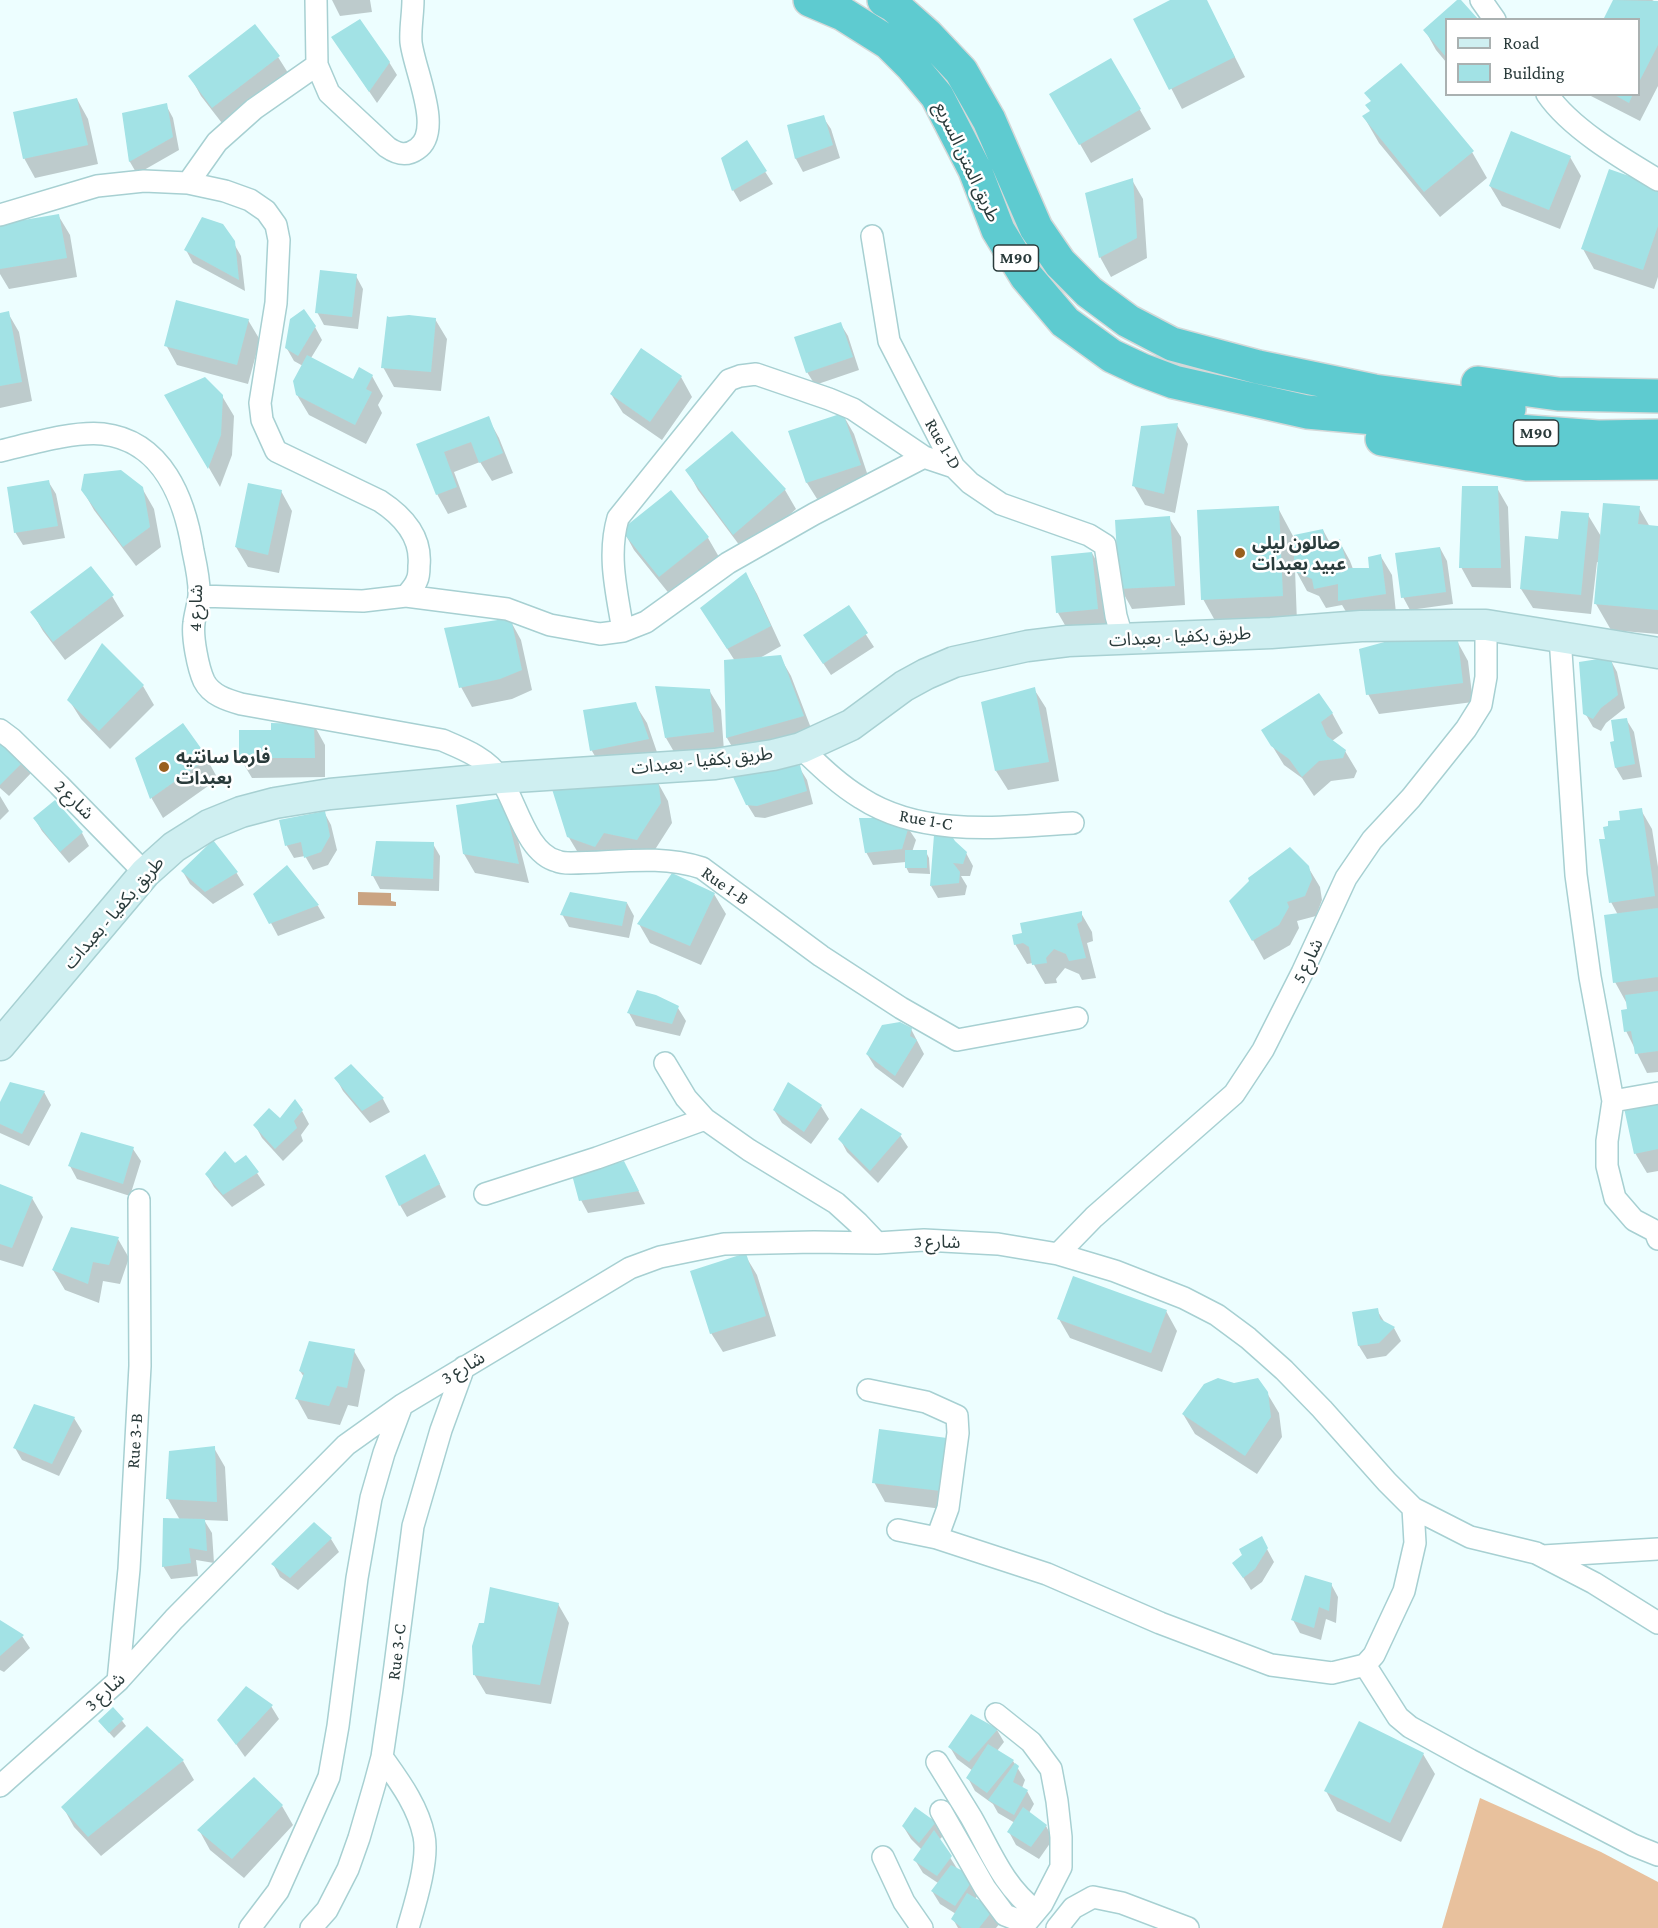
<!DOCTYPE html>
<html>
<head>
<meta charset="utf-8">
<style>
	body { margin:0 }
	#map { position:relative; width:1658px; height:1928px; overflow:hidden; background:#edfeff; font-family:"Crimson Pro",serif }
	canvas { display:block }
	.legend { position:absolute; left:1445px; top:18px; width:195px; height:78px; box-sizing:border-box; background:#fff; border:2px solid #aab1b1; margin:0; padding:8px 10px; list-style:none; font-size:18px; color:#2a3b3b }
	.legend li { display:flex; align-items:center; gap:12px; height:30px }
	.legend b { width:30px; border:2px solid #aab1b1 }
</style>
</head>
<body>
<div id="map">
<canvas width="1658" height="1928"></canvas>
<ul class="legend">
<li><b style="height:8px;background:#cfeff1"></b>Road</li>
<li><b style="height:16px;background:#a2e2e5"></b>Building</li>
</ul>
</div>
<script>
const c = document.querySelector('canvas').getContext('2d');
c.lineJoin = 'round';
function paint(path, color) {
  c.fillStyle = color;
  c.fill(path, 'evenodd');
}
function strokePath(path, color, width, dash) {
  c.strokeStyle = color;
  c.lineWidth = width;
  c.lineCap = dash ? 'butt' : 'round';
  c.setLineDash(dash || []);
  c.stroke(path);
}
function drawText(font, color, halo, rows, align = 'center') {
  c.font = font + ' "Crimson Pro","Noto Sans Arabic",serif';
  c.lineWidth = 5;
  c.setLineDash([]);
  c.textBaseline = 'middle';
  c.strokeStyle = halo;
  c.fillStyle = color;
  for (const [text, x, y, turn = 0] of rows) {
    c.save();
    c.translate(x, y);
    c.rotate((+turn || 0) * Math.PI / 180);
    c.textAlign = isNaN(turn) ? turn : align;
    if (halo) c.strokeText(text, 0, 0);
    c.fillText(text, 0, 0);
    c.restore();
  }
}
paint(new Path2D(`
	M1480,1798L1601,1852L1658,1882V1928H1442Z`), '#e8c19d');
paint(new Path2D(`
	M358,892L391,893V901L396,902V906L358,905Z`), '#caa482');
paint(new Path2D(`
	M332,0H370L372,12L340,16Z
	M1174,0H1206L1245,77L1182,109L1135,19Z
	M1459,0L1446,20V62L1436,50L1425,30Z
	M1614,0H1652L1658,3V86L1640,121L1587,94H1638V20H1605Z
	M341,50L389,62L397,75L377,103Z
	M278,57L290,76L225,127L201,96L190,76Z
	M1111,60L1151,129L1091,163L1051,94Z
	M1366,93L1472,152L1487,178L1440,217L1379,143L1364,117L1371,112L1372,102Z
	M77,99L88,119L98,164L35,178L24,158Z
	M166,105L173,118L179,150L137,174L130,162L124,114Z
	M823,117L831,129L840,158L803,172L796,159L789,126Z
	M746,142L773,184L740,202L733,190Z
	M1570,157L1581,176L1560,229L1502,206L1490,186Z
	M1132,180L1143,199L1147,258L1111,277L1100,257L1087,194Z
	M1658,188V277L1654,289L1594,269L1583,249Z
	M58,215L70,235L77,277L9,289L0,274V225Z
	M233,242L241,256L245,291L193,263L186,250Z
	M356,276L363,289L358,329L324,325L317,312Z
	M8,313L19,332L32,401L0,408V314Z
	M435,319L447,339L441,391L394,387L383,367Z
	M248,320L260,340L248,384L177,365L166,345Z
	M840,323L848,336L859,370L815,385L807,372Z
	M315,327L322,340L311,358L354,381L372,376L383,396L378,405L382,413L366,444L309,415L297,395L303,366L294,361L286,347Z
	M681,377L692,397L662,440L623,413L611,394Z
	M167,395L222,396L234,416L232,455L220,487Z
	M843,415L854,434L871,485L819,502L807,483L790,432Z
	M488,418L499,438L513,473L492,481L480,462L454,472L467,507L448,514L437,494L418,445Z
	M1177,425L1188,444L1175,513L1145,505L1134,486Z
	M732,433L785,490L796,509L746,554L698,490L687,470Z
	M48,481L56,494L65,538L23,545L15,532Z
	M142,488L154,509L161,547L136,566L94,510L82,489Z
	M1497,488L1508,507L1511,588L1472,587L1461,567Z
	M281,491L292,511L279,573L248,567L236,547Z
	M1278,508L1293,536L1323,530L1330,543L1339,541L1350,561L1353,569H1371L1380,555L1392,575L1396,613L1351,620L1342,605L1326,608L1319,596L1307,591L1295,569L1297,622L1218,626L1203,599Z
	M1639,508L1650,527H1658V634L1611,630L1596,604L1600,563L1597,562L1591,614L1533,608L1521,589L1559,541L1588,515L1602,538Z
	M1169,518L1181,537L1185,605L1132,609L1121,589Z
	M623,530L708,538L719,557L671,596L634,550Z
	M1440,548L1447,561L1453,604L1410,610L1403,597Z
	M1092,553L1103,573L1109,628L1069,632L1058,613Z
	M746,574L757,594L781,646L758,659L780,657L791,676L814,736L738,757L727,738L725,662L735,661L714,628Z
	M112,596L124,616L65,660L43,631L32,612Z
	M848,607L874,647L831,675L813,648Z
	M510,620L521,640L532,690L512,699L472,707L461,687Z
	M1457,641L1468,661L1473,702L1379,714L1368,694Z
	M1610,659L1617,672L1625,708L1606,723L1601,731L1593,727L1585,713Z
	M143,686L154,705L110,749L81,719L69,700Z
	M1034,689L1046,708L1059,781L1008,790L996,771L983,703Z
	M709,690L721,710L724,751L677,757L666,738Z
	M635,704L647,723L659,758L603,770L592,751L585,711Z
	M1332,713L1343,733L1332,741L1345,751L1357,771L1354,778L1331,781L1314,796L1302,778L1284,765L1263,731Z
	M1626,719L1634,732L1642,777L1623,780L1616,768V742Z
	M183,725L207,759L218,779L163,818L152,799L137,758Z
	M314,725L325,745V777L252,778L240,758L273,732Z
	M0,738L33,771L9,796L0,788Z
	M799,767L807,780L813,804L765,818L755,817L747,804Z
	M657,781L668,801L672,823L649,859L580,856L568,836Z
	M0,796L9,811L0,820Z
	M502,800L513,820L529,883L475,873L464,854Z
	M55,802L82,833L89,846L69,863L42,831L35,819Z
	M1641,810L1652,829L1658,867V1072L1647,1073L1626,1031L1629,1010L1627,1002H1626L1615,982L1618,915L1611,902L1607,840L1622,821Z
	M324,812L331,825L337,850L328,865L313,870L305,856L294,858L287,846L281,821Z
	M908,828L916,840L912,852H926L929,858L930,874L909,873L906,867V862L873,865L866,852Z
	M954,842L966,853L973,866L970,876H961L967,886L965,895L938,898L931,886Z
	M433,844L440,856L439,891L380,889L373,876Z
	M287,867L318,906L325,918L278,936L271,923Z
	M1308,867L1320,887L1322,900L1316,916L1297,921L1299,928L1290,945L1264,960L1231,901Z
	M183,872H236L244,885L213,904L190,884Z
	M714,894L726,914L701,965L650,943L639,924Z
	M627,903L634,916L629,938L569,927L562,914Z
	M1081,913L1092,932L1093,941L1087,943L1096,978L1082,980L1079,974L1065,968L1056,979L1057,983L1045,984L1033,963L1027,964L1015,944Z
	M656,997L678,1008L686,1021L680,1036L636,1026L629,1013Z
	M911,1029L924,1054L903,1088L875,1067L867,1054Z
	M351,1066L383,1099L390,1112L370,1123L343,1091L336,1078Z
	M44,1092L51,1105L29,1146L0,1133V1105Z
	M1658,1103V1171L1647,1173L1635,1153Z
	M821,1106L829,1119L811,1144L782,1123L774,1110Z
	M302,1111L309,1124L301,1135L303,1141L283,1161L262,1138L255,1125L280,1120Z
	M900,1135L908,1147L878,1183L847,1152L840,1139Z
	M133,1149L141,1161L130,1196L77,1179L70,1166Z
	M234,1165L257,1173L265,1185L232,1207L214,1187L207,1175Z
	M432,1169L446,1197L407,1217L400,1205Z
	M631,1176L645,1204L588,1213L581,1200Z
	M0,1185L32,1198L43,1217L23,1267L0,1260Z
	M118,1239L129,1258L120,1284L103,1281L99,1303L65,1290L53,1270Z
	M745,1255L757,1275L776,1336L723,1352L711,1333Z
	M1377,1310L1385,1323L1394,1328L1401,1341L1386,1356L1367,1359L1359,1346L1353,1313Z
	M1166,1311L1177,1331L1162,1372L1070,1338L1059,1319Z
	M354,1351L365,1370L358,1407L348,1405L340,1425L308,1419L297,1399L304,1377L300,1371Z
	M1267,1393L1279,1413L1282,1437L1257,1474L1195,1434L1183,1414Z
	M74,1418L82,1431L59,1476L22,1460L15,1448Z
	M947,1439L951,1510L885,1502L874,1482Z
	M214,1448L225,1467L228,1521L204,1520L212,1533L214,1563L196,1560L198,1576L171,1579L163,1566L180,1520L168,1499Z
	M314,1524L331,1539L339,1552L298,1590L280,1577L273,1564Z
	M1261,1538L1274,1562L1262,1582L1251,1590L1234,1563Z
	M1331,1584L1338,1597L1336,1623L1326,1619L1321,1640L1300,1633L1293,1620Z
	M558,1604L569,1623L551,1704L486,1694L474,1674Z
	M0,1621L22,1636L30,1648L4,1672L0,1670Z
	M271,1706L279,1719L245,1757L219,1720Z
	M113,1709L126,1726L114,1738L104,1727Z
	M997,1730L1004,1742L997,1751L1013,1761L1017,1767L1025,1780L1022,1788L1027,1791L1034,1804L1029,1813L1046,1826L1053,1839L1039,1859L1016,1845L1009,1832L1015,1823L998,1813L993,1804L975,1791L968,1778L973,1771L957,1759L950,1747Z
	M1423,1754L1435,1774L1401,1842L1337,1811L1326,1791Z
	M183,1761L194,1780L101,1856L74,1827L63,1807Z
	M282,1806L293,1825L244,1878L210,1850L199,1830Z
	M935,1823L943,1836L939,1840L958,1870L982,1890L975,1899L992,1910L1000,1923L996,1928H958L953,1919L956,1914L940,1904L932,1891L938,1883L923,1873L915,1860L922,1850L911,1839L903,1826Z`), '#0003');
paint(new Path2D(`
	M1170,0H1207L1235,57L1169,90L1133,19Z
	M1457,0H1461L1479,20H1446V57L1423,30Z
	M1613,0L1658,1V45L1638,84V20H1603Z
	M360,19L390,62L369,92L331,37Z
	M255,24L280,56L212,108L188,76Z
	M1111,58L1141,109L1079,145L1049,94Z
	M1401,63L1474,151L1424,192L1362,116L1370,111L1365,105L1371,101L1364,93Z
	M1613,94H1633L1629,103Z
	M77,98L88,145L23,159L13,112Z
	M167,103L173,137L129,162L122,113Z
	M824,115L833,145L795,159L787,125Z
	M1511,131L1571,156L1549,210L1489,186Z
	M747,140L767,171L732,191L721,158Z
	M1609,169L1658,186V226L1643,270L1581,249Z
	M1133,178L1137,238L1099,258L1085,193Z
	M59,214L67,258L0,269V224Z
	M202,217L223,224L235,241L239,280L184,250Z
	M320,270L357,274L352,317L315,313Z
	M176,300L249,319L237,365L164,346Z
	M304,309L316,326L298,356L285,348L290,319Z
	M9,311L22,382L0,386V313Z
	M409,315L436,318L431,372L381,368L387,316L389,317Z
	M841,322L853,357L806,373L794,337Z
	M641,348L682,376L650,422L610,394Z
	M307,355L353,379L359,367L373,375L366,389L372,392L355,425L296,395L293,381Z
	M205,377L223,395L221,435L208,469L164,395Z
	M843,413L861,465L806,483L788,431Z
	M489,416L503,453L479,463L471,442L444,452L457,487L436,495L416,444Z
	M1178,423L1164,494L1132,486L1141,426Z
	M732,431L786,489L733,535L685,470Z
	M121,470L143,487L150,527L123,547L81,490L84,474Z
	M49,480L58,526L14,533L7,487Z
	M248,483L282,490L268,555L235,547Z
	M1462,486H1498L1501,568H1459Z
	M671,490L709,537L659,577L621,530Z
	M1603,503L1640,506L1638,524L1658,526V610L1594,604Z
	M1279,506L1283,596L1201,600L1197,510Z
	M1561,511L1589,513L1581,595L1520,589L1525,536L1558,539Z
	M1170,516L1175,586L1119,589L1115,520Z
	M1323,529L1326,542L1340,539L1348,568H1369L1368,557L1381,554L1386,594L1338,601V584L1314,589L1312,579L1294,571V535Z
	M1440,547L1446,592L1401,598L1395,553Z
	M1092,552L1098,609L1056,613L1051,556Z
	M91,566L114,595L53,642L30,612Z
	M746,572L771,626L727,649L700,608Z
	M849,605L868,633L823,664L803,635Z
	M511,618L522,670L500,679L459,688L444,628Z
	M1394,638L1458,640L1463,683L1366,695L1359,649L1388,641Z
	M102,643L144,685L99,731L67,700Z
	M781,655L804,716L726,738L724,660Z
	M1611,657L1618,695L1601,708L1593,719L1583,714L1579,662Z
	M655,686L710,689L714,732L665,738Z
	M1035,687L1049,762L995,771L981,702Z
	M1319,693L1333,713L1321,722L1327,736L1346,750L1343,758L1319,761L1302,777L1289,759L1271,746L1261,730Z
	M636,702L649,739L590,751L583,710Z
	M1627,718L1635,764L1615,768L1610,742L1614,741L1611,720Z
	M183,723L208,758L150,799L135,758Z
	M271,723L314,724L315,758H239V730H271Z
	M0,736L27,758L0,785Z
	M800,765L807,791L757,806L746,805L733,777Z
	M658,779L661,803L637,840L604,833L595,847L567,837L551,786Z
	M503,798L519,864L463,854L456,805Z
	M55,800L83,832L60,852L33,818Z
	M1642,808L1655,896L1609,903L1599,839H1605L1603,827L1608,826V821L1620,820L1619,811Z
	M325,811L330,836L321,852L304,858L301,842L285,846L279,820Z
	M859,818H888L909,826L902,849L865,853Z
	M948,830L955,841L967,852L963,864L953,863L960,872L959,883L930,886L934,835Z
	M213,840L238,872L205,892L181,871Z
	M376,841L434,842L433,879L371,876Z
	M1290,847L1309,866L1312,879L1305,896L1287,902L1289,907L1279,925L1252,941L1229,901L1249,881L1248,878Z
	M905,850H927V868H905Z
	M287,865L319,905L269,924L253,894Z
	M672,873L715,893L690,946L637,924Z
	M570,892L627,902L622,926L560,915Z
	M1658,908V977L1613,983L1604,915Z
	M1082,911V921L1077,924L1086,958L1069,961L1066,954L1054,949L1046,958L1047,963L1032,965L1029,947L1023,943L1014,945L1012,935L1022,933L1020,923Z
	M637,990L656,995L679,1006L672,1024L627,1013Z
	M1658,991V1051L1635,1054L1631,1031L1624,1032L1621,1010L1627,1009L1625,995Z
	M900,1022L912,1028L910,1036L917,1040L895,1076L866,1054L882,1025Z
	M351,1064L384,1098L362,1111L334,1078Z
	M10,1082L45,1091L22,1134L0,1124V1102Z
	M788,1082L822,1105L804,1132L773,1110Z
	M295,1099L303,1110L294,1121L297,1128L275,1149L253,1125L269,1108L280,1118Z
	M1658,1101V1149L1634,1154L1624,1108Z
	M861,1108L902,1134L870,1171L838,1139Z
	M81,1132L134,1147L123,1184L68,1166Z
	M225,1151L235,1163L246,1155L259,1172L223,1195L205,1174Z
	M425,1154L440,1184L399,1206L385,1176Z
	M624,1161L639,1191L579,1201L572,1175Z
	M0,1184L33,1197L12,1248L0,1244Z
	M71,1227L119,1237L109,1265L93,1262L88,1284L52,1270Z
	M746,1253L766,1316L710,1334L690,1271Z
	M1073,1276L1167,1310L1151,1353L1057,1319Z
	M1378,1308L1380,1319L1395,1327L1379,1343L1358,1346L1352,1312Z
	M309,1341L355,1349L347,1388L337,1386L329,1406L295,1399L304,1373L299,1371Z
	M1218,1378L1234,1383L1258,1378L1268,1392L1271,1417L1245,1456L1182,1414L1204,1384Z
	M34,1404L75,1417L52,1464L13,1448Z
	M879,1429L947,1438L941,1491L872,1483Z
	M215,1446L217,1502L166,1499L169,1451Z
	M163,1518L205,1519L207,1551L189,1548L191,1563L162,1567Z
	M314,1522L332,1538L290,1578L271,1564Z
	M1262,1536L1268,1548L1255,1569L1243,1578L1232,1563L1242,1555L1239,1549Z
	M1305,1575L1332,1583L1329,1611L1319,1607L1314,1628L1291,1620Z
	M490,1587L559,1603L540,1685L473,1675L472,1646L479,1623H484Z
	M0,1620L24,1635L0,1656Z
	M246,1686L273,1705L236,1745L217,1720Z
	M113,1707L124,1719L109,1733L98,1721Z
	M971,1714L998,1729L969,1762L948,1747Z
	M1359,1721L1424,1753L1390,1823L1324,1791Z
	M147,1726L184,1760L88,1837L61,1807Z
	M988,1744L1014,1760L987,1793L966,1778Z
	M1015,1763L1019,1766L1013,1782L1028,1790L1014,1815L988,1800Z
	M254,1777L283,1805L232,1859L197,1830Z
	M915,1807L936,1822L919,1843L902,1826Z
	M1023,1807L1047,1825L1031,1847L1007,1832Z
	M934,1830L952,1856L937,1876L913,1860Z
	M951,1865L975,1877L955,1906L931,1891Z
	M967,1893L994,1909L979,1928H962L951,1919Z`), '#a2e2e5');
const street = new Path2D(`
	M316,0L317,65L329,93L387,147C397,154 406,157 417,149C444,131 414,70 411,42C410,29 413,14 413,0
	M1481,0L1495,20
	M1547,94C1571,129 1623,159 1658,180
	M188,183L217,142L254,109L317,65
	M0,215L97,186L144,181L188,183L225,191L250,200L266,211L276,225L279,240L276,303L260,403L262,420L276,451L380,501C403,516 422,537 419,566C419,571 419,576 417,580C415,586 410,591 406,596L363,601L199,596
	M872,236L889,341L954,467L970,483L1001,504L1089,535L1105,545L1116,616L1123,640
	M0,451C30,444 73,431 103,434C163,441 185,500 193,551C196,565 200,582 199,596C198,605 195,614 194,623C192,637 198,668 204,681C211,695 227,700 241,704L442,740C463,749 487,758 500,778C516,801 526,853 557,861C561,863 566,863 571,863C616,863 658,854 702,868L821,956L901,1008L957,1040L1077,1018
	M406,596L507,609L550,625L600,634L623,631L646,622L728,563L814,514L924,457
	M623,631C617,593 607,556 618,518L729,380L740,376L756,374L829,399L853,409L924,457L954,467
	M1560,637L1576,875L1590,977L1613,1101L1607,1141V1166L1615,1198L1634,1220L1655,1231L1658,1239
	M0,730L12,739L59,785L145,873
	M801,748C820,766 838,784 861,798C923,838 1003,827 1073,823
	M665,1063L686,1098L705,1119L749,1150L836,1203L858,1223L877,1243
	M1613,1101L1658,1093
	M485,1194L597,1158L705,1119
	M1058,1254L1094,1217L1234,1094L1263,1050L1302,973L1346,878L1372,840L1411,798L1466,729L1481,705L1486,677V625
	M868,1390L926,1402L957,1416L958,1433L948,1508L937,1538
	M898,1530L937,1538L1047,1574L1160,1623L1271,1665L1332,1673L1365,1665L1374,1655L1404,1591L1415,1543L1413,1508
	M1543,1556L1658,1549
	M1365,1665L1398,1717L1410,1727L1470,1760L1633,1845L1658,1855
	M118,1681L129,1569L140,1366L139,1200
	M382,1757C399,1781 418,1806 424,1836C429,1860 415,1904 408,1928
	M937,1762C948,1780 960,1799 971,1817C991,1852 1003,1886 1036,1911
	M0,1786L118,1681L174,1619L346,1445L402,1405L630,1268L660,1257L724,1244L814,1242L877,1243L924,1240L998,1244L1058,1254L1115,1271L1184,1298L1217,1315L1248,1338L1284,1370L1322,1409L1387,1482L1413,1508L1470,1537L1536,1553L1594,1583L1658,1623
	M941,1811L985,1888L1005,1915L1026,1923L1042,1904L1061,1867V1837L1057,1801L1051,1769L1031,1742L996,1714
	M883,1857L904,1902L922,1928
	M250,1928L278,1891L329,1777L338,1726L357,1578L371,1498L384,1453L402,1405
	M311,1928L327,1910L348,1869L359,1838L375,1783L382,1757L392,1689L413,1526L441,1430L464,1367
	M1057,1928L1073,1908L1093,1897L1122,1903L1188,1928`);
const secondary = new Path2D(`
	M0,1045L145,873L174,847L209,825L241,812L275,803L330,794L500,778L715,764L773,755L801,748L851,725L904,686L926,674L954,662L1027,646L1068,641L1271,633L1361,626L1456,625H1486L1658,653`);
const highway = new Path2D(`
	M810,0L843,14L889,43L911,65L937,96L975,170L998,230L1026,276L1065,322L1112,356L1142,370L1174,382L1307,412L1530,432L1598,437L1658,436
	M884,0L893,5L927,35L961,71L989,120L1036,228L1060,263L1089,292L1128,321L1172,344L1258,367L1374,391L1509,409
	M1478,383L1558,394L1658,396
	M1382,439L1527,464L1658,463`);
strokePath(street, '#a7d0d2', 24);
strokePath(secondary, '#a7d0d2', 33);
strokePath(highway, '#d4d8d8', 36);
strokePath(street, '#fff', 21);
strokePath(secondary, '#cfeff1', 30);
strokePath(highway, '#5ecbd0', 33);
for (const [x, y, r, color] of [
	[1240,553,6,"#995f1e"],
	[164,767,6,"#995f1e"]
]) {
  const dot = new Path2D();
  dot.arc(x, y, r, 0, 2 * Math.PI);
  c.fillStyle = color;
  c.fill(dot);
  strokePath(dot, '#fff', 2);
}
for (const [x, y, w] of [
	[1016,258,45],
	[1536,433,45]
]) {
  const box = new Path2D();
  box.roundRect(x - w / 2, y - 13, w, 26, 4.5);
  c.fillStyle = '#fff';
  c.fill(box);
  strokePath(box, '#2a3b3b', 1.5);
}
drawText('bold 16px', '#2a3b3b', null, [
	["M90",1016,258],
	["M90",1536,433]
]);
drawText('18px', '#2a3b3b', '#fff', [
	["طريق المتن السريع",967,162,65],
	["Rue 1-D",943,444,60],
	["شارع 4",196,608,-88],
	["طريق بكفيا - بعبدات",1180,637,-3],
	["طريق بكفيا - بعبدات",702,761,-6],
	["شارع 2",74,800,45],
	["Rue 1-C",926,820,10],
	["Rue 1-B",725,886,35],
	["طريق بكفيا - بعبدات",114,913,-49],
	["شارع 5",1308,961,-64],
	["شارع 3",937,1242,1],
	["شارع 3",463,1368,-31],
	["Rue 3-B",135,1441,-86],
	["Rue 3-C",397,1652,-83],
	["شارع 3",105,1692,-43]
]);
drawText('bold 18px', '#2a3b3b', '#fff', [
	["صالون ليلى",1252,543],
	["عبيد بعبدات",1252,564],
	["فارما سانتيه",176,757],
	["بعبدات",176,778]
], 'left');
</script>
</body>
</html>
